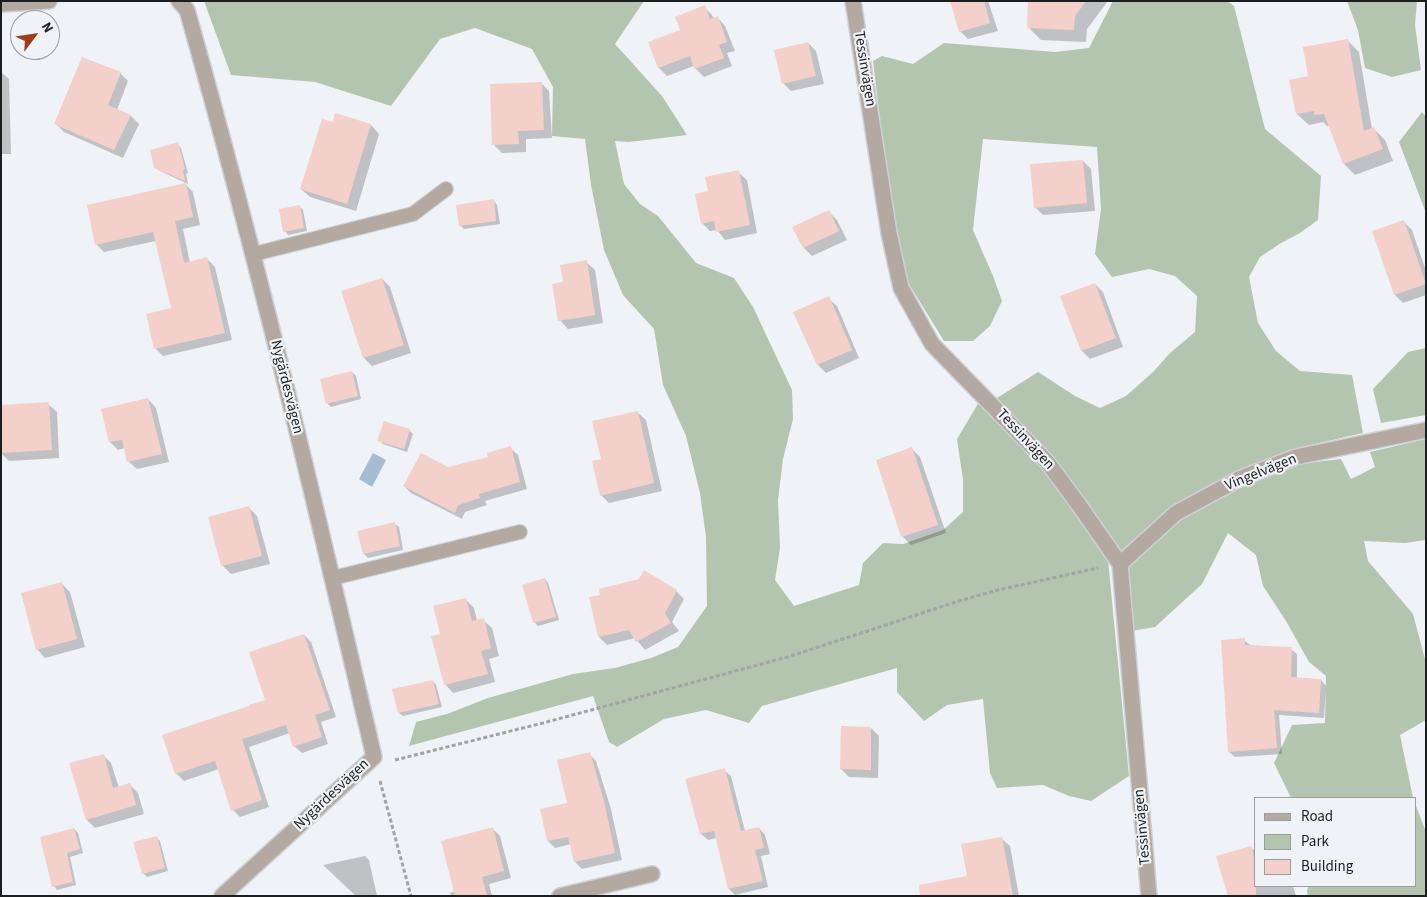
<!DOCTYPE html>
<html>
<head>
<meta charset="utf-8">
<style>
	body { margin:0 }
	#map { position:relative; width:1427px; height:897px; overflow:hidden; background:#eff2f6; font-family:"Source Sans 3",sans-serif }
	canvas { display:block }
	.frame { position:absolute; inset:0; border:2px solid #1d1e1f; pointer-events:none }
	.legend { position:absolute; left:1254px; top:797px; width:162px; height:90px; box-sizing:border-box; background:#eff2f6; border:1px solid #9b9da0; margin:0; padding:6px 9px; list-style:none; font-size:15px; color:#1d1e1f }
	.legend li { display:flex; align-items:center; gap:10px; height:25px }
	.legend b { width:25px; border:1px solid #9b9da0 }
	.north { position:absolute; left:10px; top:10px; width:50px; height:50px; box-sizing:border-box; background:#eff2f6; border:1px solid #9b9da0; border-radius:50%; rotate:59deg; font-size:14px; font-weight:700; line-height:20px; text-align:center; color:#1d1e1f }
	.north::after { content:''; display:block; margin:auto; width:18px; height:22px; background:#a33c1a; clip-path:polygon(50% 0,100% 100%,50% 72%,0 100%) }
</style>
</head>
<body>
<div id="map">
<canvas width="1427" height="897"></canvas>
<div class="frame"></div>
<ul class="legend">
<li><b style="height:6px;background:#b4a9a0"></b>Road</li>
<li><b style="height:14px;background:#b4c5af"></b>Park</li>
<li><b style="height:14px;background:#f4d0ca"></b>Building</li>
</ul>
<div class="north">N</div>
</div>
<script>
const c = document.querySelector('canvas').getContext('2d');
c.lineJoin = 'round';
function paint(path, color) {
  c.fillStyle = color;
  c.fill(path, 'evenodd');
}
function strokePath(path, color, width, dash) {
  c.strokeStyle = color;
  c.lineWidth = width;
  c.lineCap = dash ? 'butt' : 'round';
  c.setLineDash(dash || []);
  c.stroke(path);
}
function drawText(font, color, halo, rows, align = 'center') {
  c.font = font + ' "Source Sans 3",sans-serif';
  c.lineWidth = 4.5;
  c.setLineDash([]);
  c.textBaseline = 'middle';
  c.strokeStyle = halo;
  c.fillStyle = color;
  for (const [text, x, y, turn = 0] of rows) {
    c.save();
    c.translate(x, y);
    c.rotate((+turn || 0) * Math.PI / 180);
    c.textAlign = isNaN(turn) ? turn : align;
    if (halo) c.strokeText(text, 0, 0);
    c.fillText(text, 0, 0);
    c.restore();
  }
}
paint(new Path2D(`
	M204,1H644L615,44L662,96L687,135L629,142L615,141L624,184L640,204L658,216L696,263L734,278L753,307L792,390L793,419L783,459L778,500L780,548L775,580L794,606L859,585L863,563L883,543L903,544L943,530L963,512V480L957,439L979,402L1045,469L1108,560L1129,776L1091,801L1069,796L1043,785L997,788L990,773L983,699L947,705L924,721L897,692V668L762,706L749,723L706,710L664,719L617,747L609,742L593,696L409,746L416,722L447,714L488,698L573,674L615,668L651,658L678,647L707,606L706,537L700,493L686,436L663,385L654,329L623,295L604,250L591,185L585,139L552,136L553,87L532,49L475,28L440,39L391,106L315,82L231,75Z
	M1113,1H1227L1234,6L1265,129L1321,176L1318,220L1300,233L1281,243L1260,257L1249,277L1258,323L1276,351L1300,371L1352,375L1363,433L1293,449L1234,472L1168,509L1121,554L1054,459L997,398L1038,372L1075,396L1100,408L1126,396L1153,372L1170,353L1195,332L1197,296L1175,276L1149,269L1112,277L1095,254L1101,209L1097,147L983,139L973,230L993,276L1002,301L990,326L973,341H944L907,281L887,178L873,61L882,56L913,64L944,43L1055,52L1089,48Z
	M1347,1H1417L1415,25L1421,70L1392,77L1365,68L1358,30Z
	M1422,112L1426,117V213L1399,142Z
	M1426,348V415L1381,423L1373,389L1408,352Z
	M1426,439V540L1405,543L1364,541L1368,561L1413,614L1426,663V720L1400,735L1413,798H1291L1274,763L1292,725L1325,723L1326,676L1309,662L1286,621L1263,586L1256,555L1228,533L1202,584L1155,627L1132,631L1126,567L1181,519L1242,487L1299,464L1341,459L1351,479L1375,467L1370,452Z
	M1416,806L1426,832V896H1308L1307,892L1308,886H1416Z`), '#b4c5af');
paint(new Path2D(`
	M373,453L386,460L372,487L359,479Z`), '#a5bcd2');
paint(new Path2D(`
	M957,1H988L998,31L968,39L960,31Z
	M1030,1H1108L1087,29L1086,42L1041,40L1029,28Z
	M704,7L712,15L714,19L717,17L725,26L735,51L727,53L732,66L704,77L695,68L694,66L667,76L659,68L681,31Z
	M1347,40L1359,52L1372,129H1374L1385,140L1393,161L1355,175L1344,164L1329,126H1327L1323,122L1309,125L1297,114L1309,77Z
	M808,43L816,51L824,84L791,91L783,83Z
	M1,72L9,79L11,154H1Z
	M120,73L128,81L117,110L131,116L139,124L123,158L64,132L56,124Z
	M541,83L549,91L552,138L526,139V152L502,153L494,145Z
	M336,114L371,125L379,134L356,211L310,197L301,189L333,123Z
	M177,144L181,148L188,173L186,174L188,184L160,171L156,167Z
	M1083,161L1091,169L1095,211L1043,215L1035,207Z
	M738,172L747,180L757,233L725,240L717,230L710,231L702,223L710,192Z
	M185,184L193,192L200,225L183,229L190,263L207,259L215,267L232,340L163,356L155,348L172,309L156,241L104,252L96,244Z
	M494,201L497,205L500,224L464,229L460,225Z
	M299,206L303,210L307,231L288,235L285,231Z
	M829,212L837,220L847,240L812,256L804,248Z
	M1404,222L1412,230L1426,271V295L1403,303L1395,295Z
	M586,262L595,270L603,323L568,329L560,320Z
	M382,279L390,287L411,353L372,366L364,358Z
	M1095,284L1103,292L1123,347L1090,359L1082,351L1062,297Z
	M828,298L837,306L859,358L826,373L818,365Z
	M352,372L356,376L361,399L331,407L327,403Z
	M148,399L156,408L169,462L137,469L128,461L125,448L118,450L110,442Z
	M48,404L57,412L59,458L9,461L1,453Z
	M637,412L646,420L662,491L609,503L601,495L603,460Z
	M409,430L413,434L407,452L383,444L379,440Z
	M510,448L518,455L527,489L485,501L487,505L465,512L462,519L411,493L404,486L448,469L489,458Z
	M912,449L920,457L946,533L911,545L903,537L877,461Z
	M249,508L257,516L270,564L231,574L223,566L210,518Z
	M395,524L399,527L403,550L368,558L364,554L359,531Z
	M545,579L548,583L559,620L538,626L534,622Z
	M62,584L70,592L85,647L45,658L37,649Z
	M676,591L684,599L672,622L679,631L645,650L635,638L607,645L599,637L601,596Z
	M466,600L474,608L477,621L483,620L492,628L499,656L489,659L495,682L453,693L445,684Z
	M304,635L311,642L336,717L321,722L328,744L302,753L294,746L290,733L249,747L269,807L240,817L233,810L219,769L184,781L176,773L266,701Z
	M1244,640L1250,645L1291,649L1297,654V679L1321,680L1326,686L1324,718L1279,715L1282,754L1235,757L1229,752Z
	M433,681L436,685L442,707L403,716L399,713Z
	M871,728L879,736L878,778L849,777L841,769Z
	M589,754L596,761L611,809L622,860L582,869L575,862L571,844L555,848L548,841L541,810L569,804Z
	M103,755L111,763L119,788L130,785L138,793L144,814L95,828L87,820Z
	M724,770L731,776L745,831L759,828L765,835L770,854L761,856L768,887L735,895L729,889L716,838L708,840L701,834L687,780Z
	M74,829L78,833L83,853L70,857L76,885L57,890L54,886Z
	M493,829L500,836L511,878L489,884L492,896H451L450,893L455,891Z
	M156,837L160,841L168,871L147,877L143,873Z
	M1001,838L1010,846L1019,896H956Z
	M1250,847L1256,852V886H1293L1296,896H1229Z
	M365,856L369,860L377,896H356L323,865Z`), '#0003');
paint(new Path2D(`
	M950,1H984L990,23L959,32Z
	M1028,1H1086L1075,16L1074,30L1027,28Z
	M705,5L710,19L718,16L727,42L719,45L724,58L694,69L690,56L658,68L648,42L680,30L675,17Z
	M1348,39L1364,131L1374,127L1383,149L1343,164L1324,114L1314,115V111L1296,114L1289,80L1308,76L1303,47Z
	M808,42L816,76L782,84L774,50Z
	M82,57L121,72L108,105L131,115L114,150L54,124Z
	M542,82L544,130L518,131L519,144L492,145L490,84Z
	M335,113L371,124L347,204L300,189L322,119L333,122Z
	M178,142L185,169L183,170L185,181L154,168L150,150Z
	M1083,160L1087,203L1034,208L1030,164Z
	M739,170L750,225L716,232L714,221L701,224L695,194L708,191L705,177Z
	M186,183L193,217L175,221L184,263L207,257L225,333L154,349L146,314L171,308L153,232L95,245L87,205Z
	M494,199L496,221L459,226L456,205Z
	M300,205L304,228L283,232L279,209Z
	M829,210L839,231L803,248L792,227Z
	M1404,220L1426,284L1394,295L1372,231Z
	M587,260L595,315L558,321L552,284L563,282L560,265Z
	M382,278L404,345L363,358L341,291Z
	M1095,283L1116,338L1081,351L1060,296Z
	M829,296L852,350L817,365L793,312Z
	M352,371L358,396L326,404L320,379Z
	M148,398L162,454L127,462L122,440L109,442L101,409Z
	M49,402L52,450L1,453V405Z
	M638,411L654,483L600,496L592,461L601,459L592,421Z
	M384,421L410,429L404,449L377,441Z
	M511,446L520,482L479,494L480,498L458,505L455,513L403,486L421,453L448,467L488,457L487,453Z
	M912,447L938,525L901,537L876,460Z
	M249,506L262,556L221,566L208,517Z
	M395,522L400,546L363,554L357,531Z
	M644,570L677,590L665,613L671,623L636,642L629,630L598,637L589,597L600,595L599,589L639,579Z
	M545,578L556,617L533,623L522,585Z
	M62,582L77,639L36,650L21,593Z
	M466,598L472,621L484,618L491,648L481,651L488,674L444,685L431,636L440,634L433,606Z
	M304,634L330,710L315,715L322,737L293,747L286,725L242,739L262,800L231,811L215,761L175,774L162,735L249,706V705L265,700L249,652Z
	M1245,638V645L1292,647L1291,677L1321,679L1319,713L1274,710L1277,748L1228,752L1221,640Z
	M433,680L439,704L398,713L392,689Z
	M841,726L871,727V770L840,769Z
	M590,752L604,801L615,853L574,862L568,837L547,841L540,809L567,803L557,760Z
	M104,754L113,788L130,783L136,805L86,820L69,763Z
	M725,768L741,831L759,827L764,848L755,850L763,881L728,889L714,831L700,834L685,779Z
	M493,827L504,871L482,877L487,896H455L441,841Z
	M74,828L80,849L67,853L73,882L52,887L40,837Z
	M157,836L165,868L142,874L133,842Z
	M1002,837L1013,896H920L919,885L967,876L961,844Z
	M1251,846L1256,863V896H1228L1216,856Z`), '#f4d0ca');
const lane = new Path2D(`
	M254,254L413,214L446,189
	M333,578L520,532`);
const street = new Path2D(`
	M179,1L187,10C257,257 316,507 374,757L222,896
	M853,1L889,233L901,288L932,344L1048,463L1079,505L1120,564L1149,896
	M1,4L49,1
	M1120,564L1176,513L1239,479L1296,457L1426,430
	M560,896L652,874`);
strokePath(lane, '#cdd0d4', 16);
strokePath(street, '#cdd0d4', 18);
strokePath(new Path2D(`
	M395,760L543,723L791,656L962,600L998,590L1098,568
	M380,781L411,896`), '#a1a3a6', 3, [4, 2.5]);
strokePath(lane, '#b4a9a0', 14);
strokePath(street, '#b4a9a0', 15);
drawText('15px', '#1d1e1f', '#eff2f6', [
	["Tessinvägen",864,69,81],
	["Nygärdesvägen",286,387,76],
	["Tessinvägen",1025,440,47],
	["Vingelvägen",1261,473,-22],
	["Nygärdesvägen",332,795,-43],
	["Tessinvägen",1143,827,-95]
]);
</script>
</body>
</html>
